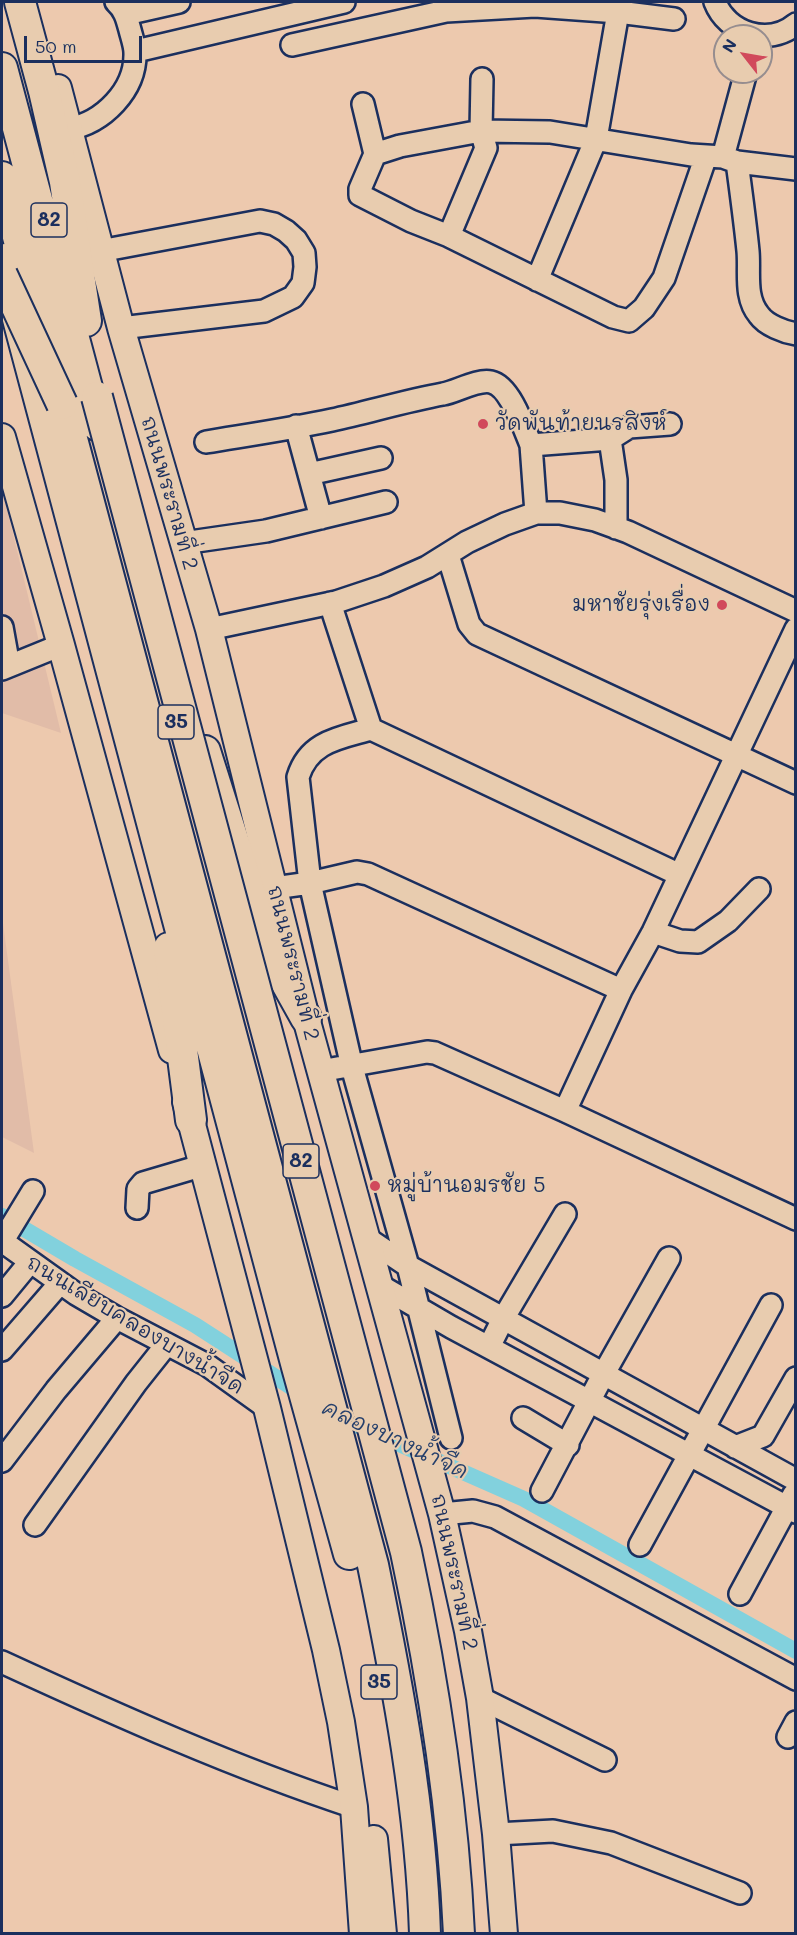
<!DOCTYPE html>
<html>
<head>
<meta charset="utf-8">
<style>
	body { margin:0 }
	#map { position:relative; width:797px; height:1935px; overflow:hidden; background:#edc9ae; font-family:Mali,sans-serif }
	canvas { display:block }
	.frame { position:absolute; inset:0; border:3px solid #1b2f5e; pointer-events:none }
	.north { position:absolute; left:713px; top:24px; width:60px; height:60px; box-sizing:border-box; background:#e8ccaf; border:2px solid #968d8f; border-radius:50%; rotate:301deg; font-size:16px; font-weight:700; line-height:24px; text-align:center; color:#1b2f5e }
	.north::after { content:''; display:block; margin:auto; width:21px; height:27px; background:#d1495b; clip-path:polygon(50% 0,100% 100%,50% 72%,0 100%) }
	.scale { position:absolute; left:24px; top:36px; width:118px; height:27px; box-sizing:border-box; border:3px solid #1b2f5e; border-top:0; padding-left:8px; font-size:18px; line-height:21px; white-space:nowrap; color:#1b2f5e; -webkit-text-stroke:4px #e8ccaf; paint-order:stroke }
</style>
</head>
<body>
<div id="map">
<canvas width="797" height="1935"></canvas>
<div class="frame"></div>
<div class="north">N</div>
<div class="scale">50 m</div>
</div>
<script>
const c = document.querySelector('canvas').getContext('2d');
c.lineJoin = 'round';
function paint(path, color) {
  c.fillStyle = color;
  c.fill(path, 'evenodd');
}
function strokePath(path, color, width, dash) {
  c.strokeStyle = color;
  c.lineWidth = width;
  c.lineCap = dash ? 'butt' : 'round';
  c.setLineDash(dash || []);
  c.stroke(path);
}
function drawText(font, color, halo, rows, align = 'center') {
  c.font = font + ' Mali,"Playpen Sans Thai",sans-serif';
  c.lineWidth = 4.5;
  c.setLineDash([]);
  c.textBaseline = 'middle';
  c.strokeStyle = halo;
  c.fillStyle = color;
  for (const [text, x, y, turn = 0] of rows) {
    c.save();
    c.translate(x, y);
    c.rotate((+turn || 0) * Math.PI / 180);
    c.textAlign = isNaN(turn) ? turn : align;
    if (halo) c.strokeText(text, 0, 0);
    c.fillText(text, 0, 0);
    c.restore();
  }
}
paint(new Path2D(`
	M2,488L61,733L2,713Z
	M2,916L34,1153L2,1137Z`), '#e1bca8');
strokePath(new Path2D(`
	M2,1216L75,1259L195,1325L305,1396
	M331,1414L524,1499L796,1651`), '#82d1dd', 16);
const minor = new Path2D(`
	M715,2C727,33 768,47 796,24
	M126,14L179,2
	M292,45L446,11L535,6L618,12L674,19
	M136,51L344,2
	M363,104L375,154L360,189V195L411,221L449,236L613,317L629,321L644,308L664,278L706,156
	M68,129C103,123 136,90 135,53C135,46 132,38 130,30C127,19 125,10 116,2
	M375,154L400,146L481,131L550,132L691,155L723,157L737,162L796,169
	M723,157L746,72
	M737,162C741,192 745,221 748,251C750,272 744,297 759,315C766,325 784,332 796,334
	M449,236L486,148L481,131L482,79
	M100,251L260,221L274,224L286,231L296,240L304,253L305,267L303,283L293,297L264,311L121,328
	M537,280L596,139L618,12
	M296,426L321,518
	M610,439L629,427L670,424
	M206,442C248,435 290,429 332,420C369,412 405,401 443,394C456,392 477,379 491,382C510,386 524,428 531,445L610,439L616,480V528
	M531,445L536,513
	M309,474L381,458
	M183,543L266,531L386,502
	M448,555L469,624L477,634L796,783
	M330,603L371,729L680,875
	M2,627L9,666
	M209,629L336,602L384,586L427,567L467,542L505,524L536,513H560L595,520L628,532L796,611
	M2,669L61,645
	M371,729C340,738 309,741 298,777L310,883L352,1067L408,1266L451,1438
	M274,888L310,883L357,872L368,874L621,990
	M653,932L680,941L698,942L728,921L759,889
	M320,1071L427,1052L435,1053L565,1111L796,1219
	M565,1111L621,990L653,932L796,629
	M137,1208L138,1189L143,1183L204,1165
	M365,1237L408,1266L796,1480
	M2,1241L76,1294L117,1318L207,1365L267,1408
	M2,1242L33,1191
	M379,1285L451,1327L796,1512
	M2,1296L30,1262
	M489,1347L503,1319L565,1214
	M2,1350L60,1283
	M523,1418L568,1445
	M735,1447L763,1436L796,1378
	M2,1461L56,1390L117,1318
	M542,1491L603,1375L669,1258
	M442,1514L473,1511L495,1517L796,1679
	M35,1525L136,1383L167,1344
	M640,1545L771,1305
	M740,1594L794,1494
	M2,1662C117,1715 233,1767 354,1807
	M480,1698L605,1760
	M788,1737L796,1722
	M496,1834L553,1831L611,1843L740,1893`);
const major = new Path2D(`
	M58,88L121,328L209,629L306,1018L442,1514L468,1631L480,1698L496,1834L504,1934
	M2,437L61,645L172,1050
	M186,1102L267,1408L326,1650L341,1722L354,1807L363,1934
	M374,1839L383,1934`);
const highway = new Path2D(`
	M20,2L44,91L65,182L86,321
	M2,68L97,425
	M2,177L373,1565C398,1687 421,1809 425,1934
	M2,259L297,1367L349,1554
	M205,751L262,931L277,966L306,1018
	M169,948L191,1120`);
strokePath(minor, '#1b2f5e', 26);
strokePath(major, '#1b2f5e', 30);
strokePath(highway, '#1b2f5e', 34);
strokePath(minor, '#e8ccaf', 21);
strokePath(major, '#e8ccaf', 26);
strokePath(highway, '#e8ccaf', 30);
const highwayBridge = new Path2D(`
	M2,275L62,404
	M97,397L406,1552C433,1678 453,1805 459,1934`);
strokePath(highwayBridge, '#1b2f5e', 34, []);
strokePath(highwayBridge, '#e8ccaf', 30);
for (const [x, y, r, color] of [
	[483,424,6,"#d1495b"],
	[722,605,6,"#d1495b"],
	[375,1186,6,"#d1495b"]
]) {
  const dot = new Path2D();
  dot.arc(x, y, r, 0, 2 * Math.PI);
  c.fillStyle = color;
  c.fill(dot);
  strokePath(dot, '#e8ccaf', 2);
}
for (const [x, y, w] of [
	[49,220,36],
	[176,722,36],
	[301,1161,36],
	[379,1682,36]
]) {
  const box = new Path2D();
  box.roundRect(x - w / 2, y - 17, w, 34, 4.5);
  c.fillStyle = '#e8ccaf';
  c.fill(box);
  strokePath(box, '#1b2f5e', 1.5);
}
drawText('bold 20px', '#1b2f5e', null, [
	["82",49,220],
	["35",176,722],
	["82",301,1161],
	["35",379,1682]
]);
drawText('21px', '#1b2f5e', '#e8ccaf', [
	["วัดพันท้ายนรสิงห์",495,424],
	["มหาชัยรุ่งเรื่อง",710,605,"right"],
	["หมู่บ้านอมรชัย 5",387,1186]
], 'left');
drawText('21px', '#1b2f5e', '#e8ccaf', [
	["ถนนพระรามที่ 2",169,493,74],
	["ถนนพระรามที่ 2",293,963,76],
	["ถนนเลียบคลองบางน้ำจืด",135,1325,31],
	["ถนนพระรามที่ 2",454,1572,78]
]);
drawText('italic 22px', '#253f6b', '#e8ccaf', [
	["คลองบางน้ำจืด",395,1440,25]
]);
</script>
</body>
</html>
